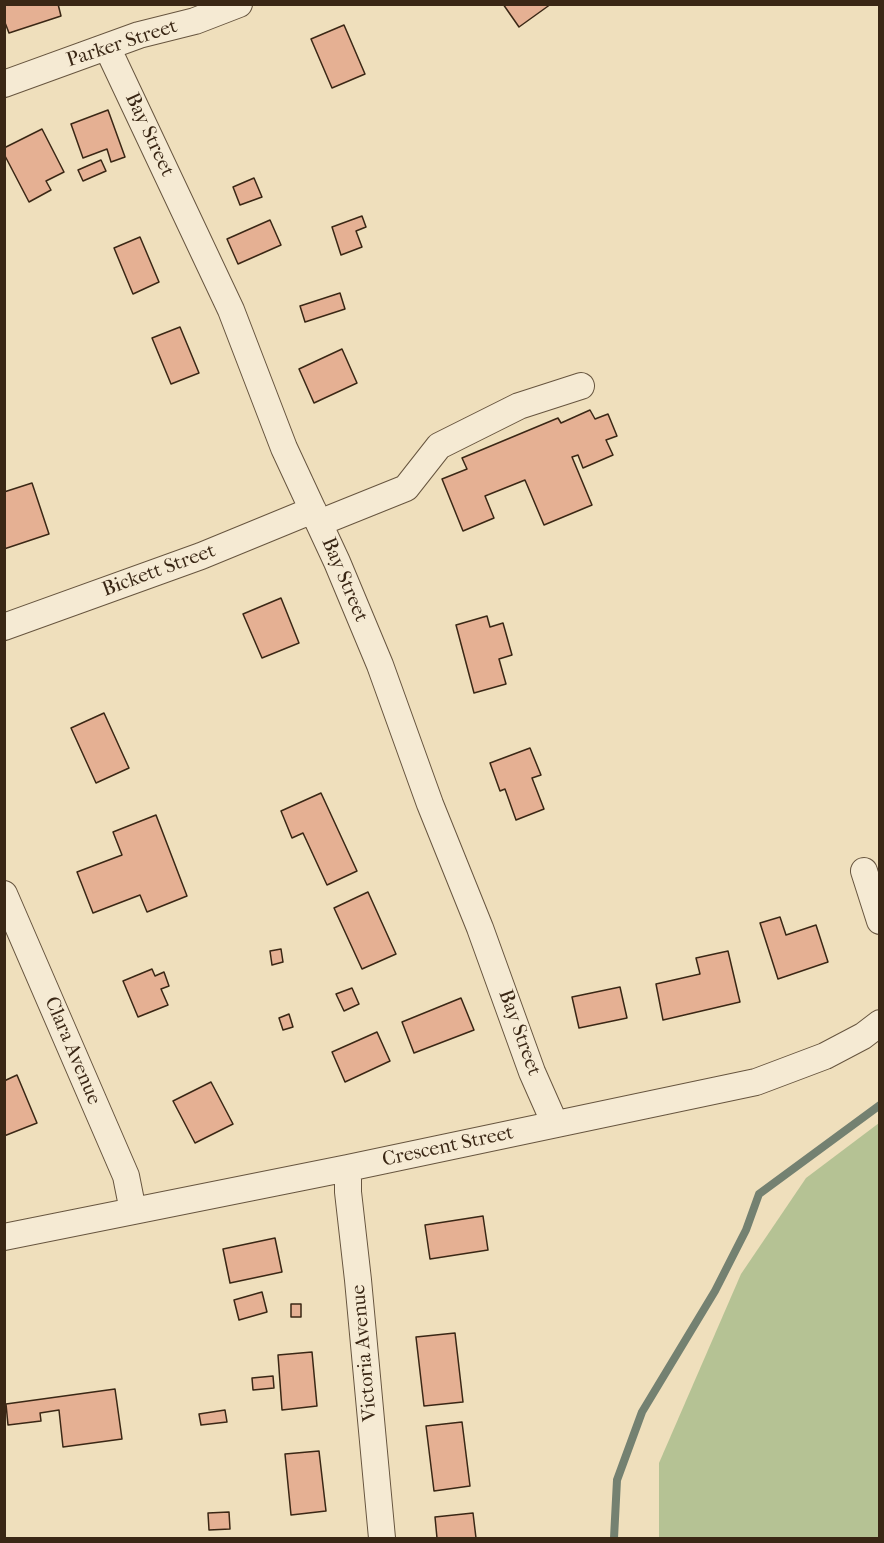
<!DOCTYPE html>
<html>
<head>
<meta charset="utf-8">
<style>
	body { margin:0 }
	#map { position:relative; width:884px; height:1543px; overflow:hidden; background:#efdfbc; font-family:"IM FELL French Canon",serif }
	canvas { display:block }
	.frame { position:absolute; inset:0; border:6px solid #3a2715; pointer-events:none }
</style>
</head>
<body>
<div id="map">
<canvas width="884" height="1543"></canvas>
<div class="frame"></div>
</div>
<script>
const c = document.querySelector('canvas').getContext('2d');
c.lineJoin = 'round';
function paint(path, color) {
  c.fillStyle = color;
  c.fill(path, 'evenodd');
}
function strokePath(path, color, width, dash) {
  c.strokeStyle = color;
  c.lineWidth = width;
  c.lineCap = dash ? 'butt' : 'round';
  c.setLineDash(dash || []);
  c.stroke(path);
}
function drawText(font, color, halo, rows, align = 'center') {
  c.font = font + ' "IM FELL French Canon",serif';
  c.lineWidth = 5;
  c.setLineDash([]);
  c.textBaseline = 'middle';
  c.strokeStyle = halo;
  c.fillStyle = color;
  for (const [text, x, y, turn = 0] of rows) {
    c.save();
    c.translate(x, y);
    c.rotate((+turn || 0) * Math.PI / 180);
    c.textAlign = isNaN(turn) ? turn : align;
    if (halo) c.strokeText(text, 0, 0);
    c.fillText(text, 0, 0);
    c.restore();
  }
}
paint(new Path2D(`
	M879,1123V1538H659V1463L741,1274L806,1178Z`), '#b5c294');
strokePath(new Path2D(`
	M614,1538L617,1480L642,1412L715,1291L746,1230L759,1194L880,1105`), '#748171', 8);
const building = new Path2D(`
	M4,4H58L61,16L9,33L4,20Z
	M503,4H551L519,27Z
	M344,25L365,74L332,88L311,39Z
	M108,110L125,157L111,162L107,149L83,158L71,124Z
	M42,129L64,172L46,181L51,190L29,202L4,154V148Z
	M101,160L106,171L83,181L78,170Z
	M254,178L262,197L240,205L233,187Z
	M362,216L366,227L356,231L362,247L341,255L332,227Z
	M270,220L281,245L238,264L227,239Z
	M140,237L159,282L133,294L114,248Z
	M340,293L345,309L305,322L300,306Z
	M180,327L199,373L171,384L152,338Z
	M342,349L357,383L314,403L299,369Z
	M590,410L595,419L608,414L617,436L606,440L613,455L583,468L578,455L572,457L592,505L544,525L525,480L485,496L494,518L463,531L442,479L467,469L462,458L558,418L561,423Z
	M32,483L49,534L4,549V492Z
	M281,598L299,643L262,658L243,614Z
	M487,616L490,627L503,623L512,655L499,659L506,684L474,693L456,625Z
	M104,713L129,768L96,783L71,728Z
	M530,748L541,775L532,778L544,809L516,820L505,789L500,791L490,763Z
	M321,793L357,871L327,885L303,833L292,838L281,811Z
	M156,815L187,896L147,912L140,895L93,913L77,872L122,855L113,832Z
	M368,892L396,954L362,969L334,908Z
	M780,917L786,935L816,925L828,962L778,979L760,923Z
	M281,949L283,962L272,965L270,951Z
	M728,951L740,1002L663,1020L656,984L700,974L696,958Z
	M152,969L155,976L164,972L169,986L161,989L168,1005L138,1017L123,981Z
	M620,987L627,1018L579,1028L572,997Z
	M352,988L359,1004L344,1011L336,994Z
	M461,998L474,1030L414,1053L402,1022Z
	M289,1014L293,1027L283,1030L279,1018Z
	M377,1032L390,1061L345,1082L332,1052Z
	M17,1075L37,1123L4,1136V1081Z
	M211,1082L233,1124L195,1143L173,1101Z
	M483,1216L488,1250L430,1259L425,1225Z
	M275,1238L282,1272L230,1283L223,1249Z
	M262,1292L267,1312L239,1320L234,1300Z
	M291,1304H301V1317H291Z
	M455,1333L463,1402L424,1406L416,1337Z
	M312,1352L317,1406L282,1410L278,1355Z
	M273,1376L274,1388L253,1390L252,1378Z
	M115,1389L122,1439L63,1447L59,1410L40,1413L41,1421L8,1425L6,1404Z
	M225,1410L227,1422L201,1425L199,1414Z
	M462,1422L470,1486L434,1491L426,1426Z
	M319,1451L326,1511L291,1515L285,1454Z
	M229,1512L230,1529L209,1530L208,1513Z
	M473,1513L476,1538H437L435,1517Z`);
paint(building, '#e5b093');
strokePath(building, '#3a2715', 1.5);
const minor = new Path2D(`
	M107,47L231,310L284,448L337,562L380,665L430,804L480,928L532,1072L555,1124
	M4,84L139,35L195,21L239,4
	M319,523L406,488L439,446L519,406L581,386
	M4,627L201,556L313,510
	M864,871L880,921
	M4,894L126,1176L133,1211
	M348,1168V1192L358,1280L382,1538
	M4,1237L348,1168L756,1082L825,1056L863,1036L880,1023`);
strokePath(minor, '#67553f', 28);
strokePath(minor, '#f5ead3', 26);
drawText('20px', '#3a2715', '#f5ead3', [
	["Parker Street",122,44,-18],
	["Bay Street",149,135,65],
	["Bickett Street",159,571,-20],
	["Bay Street",344,580,67],
	["Bay Street",519,1033,70],
	["Clara Avenue",72,1051,67],
	["Crescent Street",448,1147,-12],
	["Victoria Avenue",365,1353,-95]
]);
</script>
</body>
</html>
